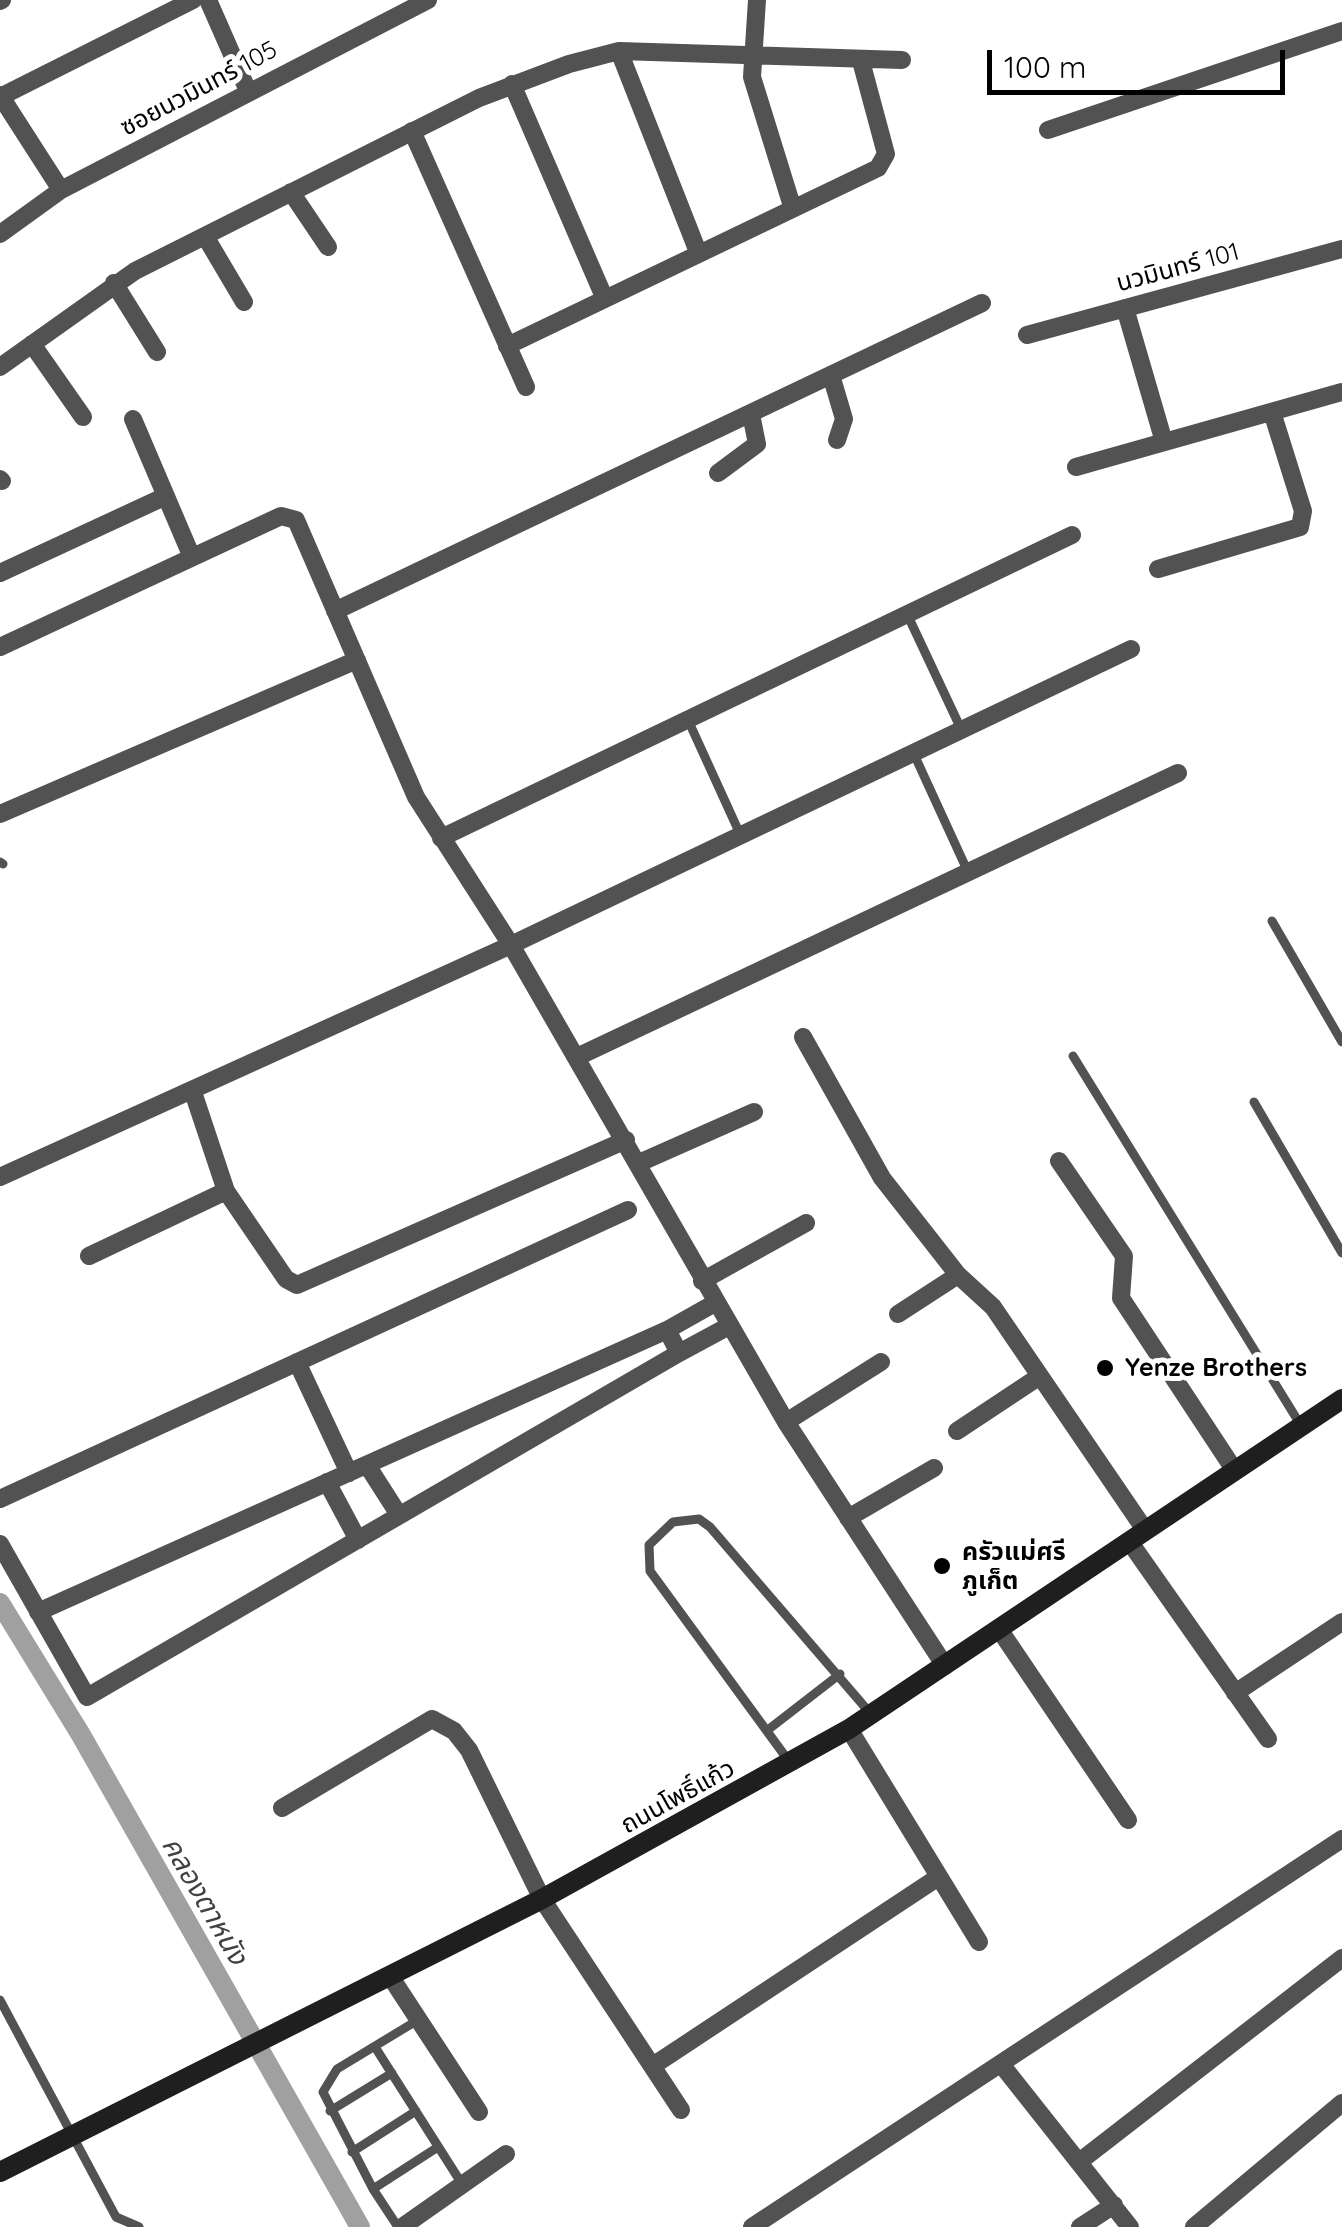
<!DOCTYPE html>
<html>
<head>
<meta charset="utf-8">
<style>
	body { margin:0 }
	#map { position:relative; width:1342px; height:2227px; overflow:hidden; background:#fff; font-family:Quicksand,sans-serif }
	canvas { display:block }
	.scale { position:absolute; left:987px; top:50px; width:298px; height:45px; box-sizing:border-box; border:5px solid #000; border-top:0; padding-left:12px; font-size:30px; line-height:35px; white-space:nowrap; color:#000; -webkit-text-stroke:8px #fff; paint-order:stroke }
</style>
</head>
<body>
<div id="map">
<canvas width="1342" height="2227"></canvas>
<div class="scale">100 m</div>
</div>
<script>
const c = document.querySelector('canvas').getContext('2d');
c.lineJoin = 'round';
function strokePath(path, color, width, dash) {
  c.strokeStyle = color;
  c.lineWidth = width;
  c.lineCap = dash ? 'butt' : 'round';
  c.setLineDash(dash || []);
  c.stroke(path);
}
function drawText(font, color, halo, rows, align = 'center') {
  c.font = font + ' Quicksand,"Noto Sans Thai",sans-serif';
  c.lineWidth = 10;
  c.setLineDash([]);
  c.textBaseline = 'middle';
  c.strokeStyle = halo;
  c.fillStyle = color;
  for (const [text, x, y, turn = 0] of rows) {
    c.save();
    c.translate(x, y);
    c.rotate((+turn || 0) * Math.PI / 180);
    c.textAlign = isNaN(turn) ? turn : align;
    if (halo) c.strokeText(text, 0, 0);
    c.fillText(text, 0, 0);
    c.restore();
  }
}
strokePath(new Path2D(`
	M0,1603L81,1735L360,2227`), '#a0a0a0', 20);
strokePath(new Path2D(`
	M908,616L961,729
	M688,720L740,834
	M913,752L968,872
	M0,862L3,864
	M1272,921L1342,1042
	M1073,1056L1300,1424
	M1254,1102L1342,1253
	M769,1729L840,1674
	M788,1760L650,1571L649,1545L673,1522L699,1519L710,1527L870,1713
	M0,2000L116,2217L139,2227
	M375,2047L462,2184
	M330,2111L392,2073
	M352,2152L416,2111
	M373,2189L438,2147
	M398,2227L373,2189L323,2092L337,2069L418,2020`), '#525252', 9);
strokePath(new Path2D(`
	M208,0L248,91
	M757,0L752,77L792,206
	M0,1L2,0
	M619,51L698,252
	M512,84L604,297
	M0,95L61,190
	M0,97L193,0
	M1048,130L1342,31
	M412,131L526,387
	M291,192L328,247
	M0,234L61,190L428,0
	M205,236L244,302
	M114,283L157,352
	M1125,308L1164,442
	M1027,335L1342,249
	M32,344L83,417
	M507,346L878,168L886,154L861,61
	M0,367L135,271L479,98L569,64L619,51L902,60
	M831,375L844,419L837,440
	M133,419L191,555
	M1076,467L1342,392
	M718,473L757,444L751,414
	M0,479L2,481
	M1158,569L1300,527L1303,511L1272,412
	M0,573L166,496
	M335,611L982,303
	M0,647L281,516L296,520L416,797L511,945L786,1422L945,1666
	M0,814L357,660
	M441,838L1072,535
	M803,1037L882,1178L958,1275L993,1307L1145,1530
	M577,1057L1178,773
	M193,1092L226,1191
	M1059,1161L1124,1256L1121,1298L1235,1471
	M639,1163L754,1112
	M0,1177L511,945L1131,649
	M89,1256L226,1191L286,1279L297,1285L626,1140
	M702,1281L806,1223
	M898,1314L958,1275
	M679,1353L729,1326
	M297,1362L349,1473
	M786,1422L881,1362
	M957,1431L1040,1376
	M367,1465L399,1515
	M327,1482L358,1540
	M0,1499L628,1210
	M848,1518L934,1468
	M1129,1541L1268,1739
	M0,1544L87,1697L679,1353L667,1330
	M38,1612L667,1330L715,1303
	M999,1629L1128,1820
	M1235,1693L1342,1622
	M849,1729L979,1942
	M282,1808L432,1719L454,1731L469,1750L542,1899L681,2110
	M390,1976L479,2112
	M1001,2064L1130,2227
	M654,2065L937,1878
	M1079,2162L1342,1958
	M402,2227L506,2154
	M752,2227L1342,1839
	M1080,2227L1114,2205
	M1194,2227L1342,2103`), '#525252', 18);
strokePath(new Path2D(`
	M0,2172L542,1899L849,1729L1342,1399`), '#1f1f1f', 20);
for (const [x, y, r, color] of [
	[1105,1368,10,"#000"],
	[942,1566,10,"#000"]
]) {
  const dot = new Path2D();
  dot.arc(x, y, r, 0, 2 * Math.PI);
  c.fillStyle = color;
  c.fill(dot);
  strokePath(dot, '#fff', 4);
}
drawText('25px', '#000', '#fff', [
	["ซอยนวมินทร์ 105",199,89,-28],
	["นวมินทร์ 101",1178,268,-15],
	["ถนนโพธิ์แก้ว",678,1797,-29]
]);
drawText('bold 25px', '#000', '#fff', [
	["Yenze Brothers",1125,1368],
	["ครัวแม่ศรี",962,1552],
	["ภูเก็ต",962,1581]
], 'left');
drawText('italic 28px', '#414141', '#fff', [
	["คลองตาหนัง",204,1901,60]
]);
</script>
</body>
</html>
